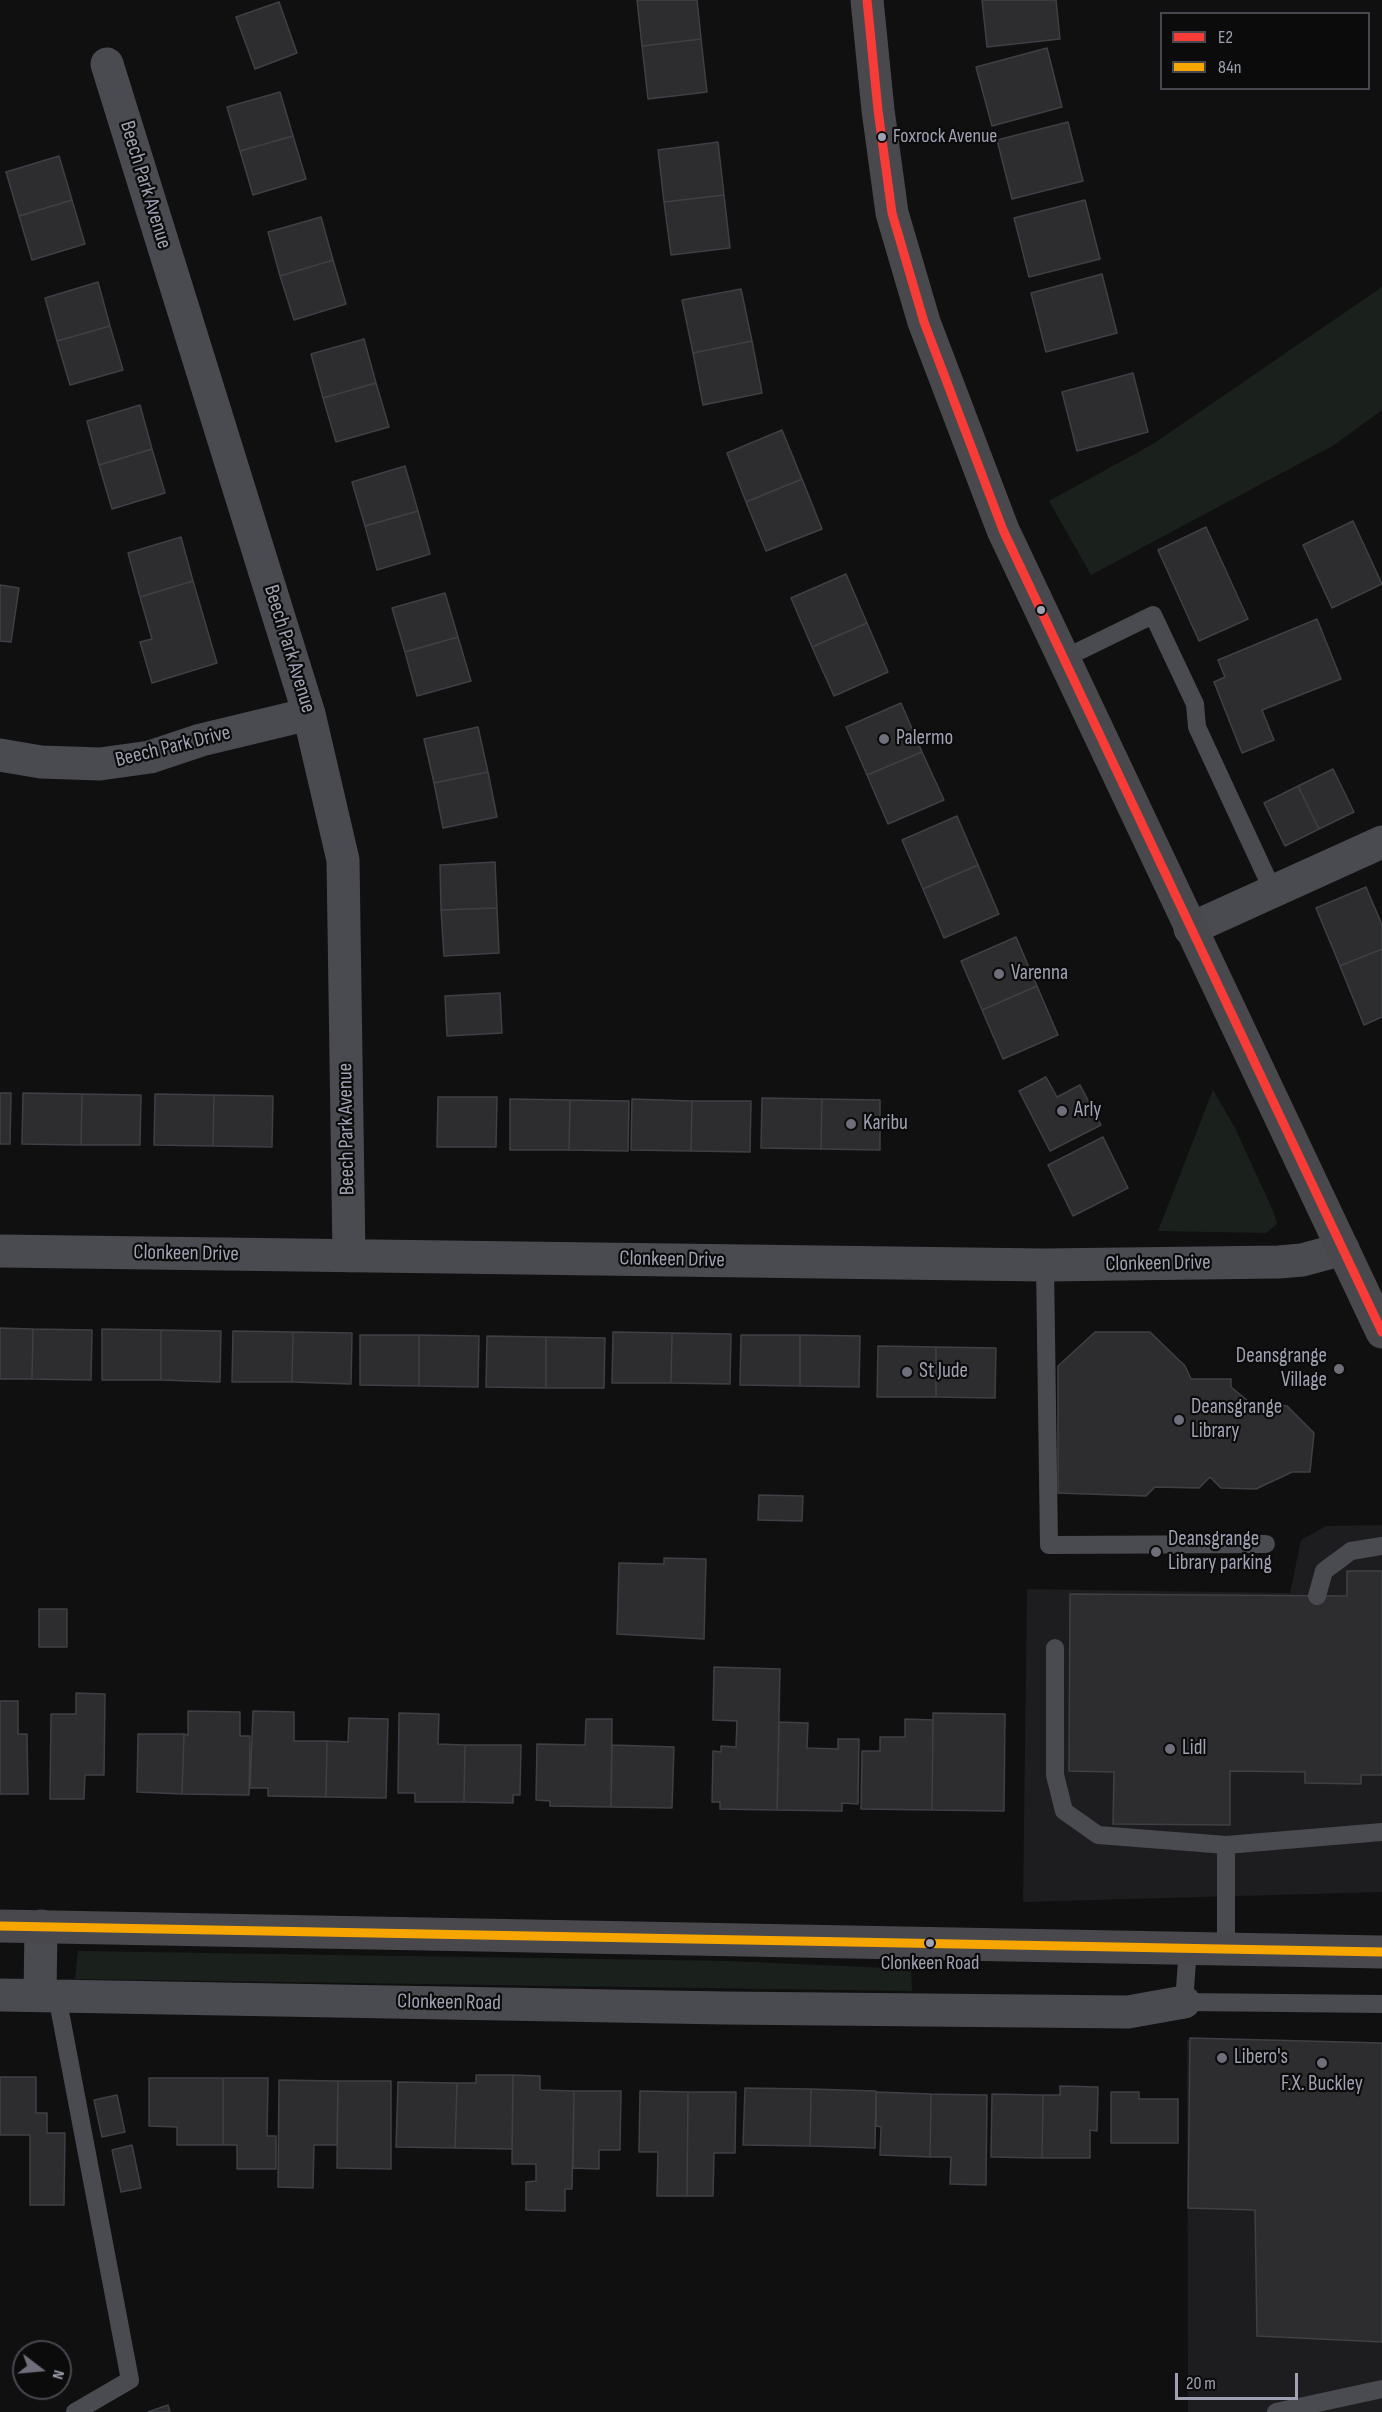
<!DOCTYPE html>
<html>
<head>
<meta charset="utf-8">
<style>
	body { margin:0 }
	#map { position:relative; width:1382px; height:2412px; overflow:hidden; background:#101011; font-family:"Sofia Sans Condensed",sans-serif }
	canvas { display:block }
	.legend { position:absolute; left:1160px; top:12px; width:210px; height:78px; box-sizing:border-box; background:#0b0b0c; border:2px solid #47474f; margin:0; padding:8px 10px; list-style:none; font-size:18px; color:#a0a2b3 }
	.legend li { display:flex; align-items:center; gap:12px; height:30px }
	.legend b { width:30px; border:2px solid #47474f }
	.north { position:absolute; left:12px; top:2340px; width:60px; height:60px; box-sizing:border-box; background:#0b0b0c; border:2px solid #47474f; border-radius:50%; rotate:106deg; font-size:16px; font-weight:700; line-height:24px; text-align:center; color:#a0a2b3 }
	.north::after { content:''; display:block; margin:auto; width:21px; height:27px; background:#6e6f7a; clip-path:polygon(50% 0,100% 100%,50% 72%,0 100%) }
	.scale { position:absolute; left:1175px; top:2373px; width:123px; height:27px; box-sizing:border-box; border:3px solid #a0a2b3; border-top:0; padding-left:8px; font-size:18px; line-height:21px; white-space:nowrap; color:#a0a2b3; -webkit-text-stroke:4px #0b0b0c; paint-order:stroke }
</style>
</head>
<body>
<div id="map">
<canvas width="1382" height="2412"></canvas>
<ul class="legend">
<li><b style="height:8px;background:#f73c38"></b>E2</li>
<li><b style="height:8px;background:#f7a600"></b>84n</li>
</ul>
<div class="north">N</div>
<div class="scale">20 m</div>
</div>
<script>
const c = document.querySelector('canvas').getContext('2d');
c.lineJoin = 'round';
function paint(path, color) {
  c.fillStyle = color;
  c.fill(path, 'evenodd');
}
function strokePath(path, color, width, dash) {
  c.strokeStyle = color;
  c.lineWidth = width;
  c.lineCap = dash ? 'butt' : 'round';
  c.setLineDash(dash || []);
  c.stroke(path);
}
function drawText(font, color, halo, rows, align = 'center') {
  c.font = font + ' "Sofia Sans Condensed",sans-serif';
  c.lineWidth = 4.5;
  c.setLineDash([]);
  c.textBaseline = 'middle';
  c.strokeStyle = halo;
  c.fillStyle = color;
  for (const [text, x, y, turn = 0] of rows) {
    c.save();
    c.translate(x, y);
    c.rotate((+turn || 0) * Math.PI / 180);
    c.textAlign = isNaN(turn) ? turn : align;
    if (halo) c.strokeText(text, 0, 0);
    c.fillText(text, 0, 0);
    c.restore();
  }
}
paint(new Path2D(`
	M1382,1525V1892L1023,1902L1027,1589L1290,1593L1301,1540L1326,1526Z
	M1187,2040L1382,2044V2412H1188Z`), '#1d1d1f');
paint(new Path2D(`
	M1382,287V410L1334,445L1091,575L1049,501L1153,444Z
	M1213,1090L1235,1128L1274,1213L1277,1224L1266,1233L1158,1231Z
	M78,1951L728,1961L911,1969L912,1991L75,1979Z`), '#1a211c');
const building = new Path2D(`
	M637,0H697L701,39L642,46Z
	M982,0H1056L1060,39L987,47Z
	M279,2L297,53L255,69L236,17Z
	M701,39L707,92L648,99L642,46Z
	M1047,48L1062,107L992,126L976,67Z
	M280,92L293,136L240,151L227,107Z
	M1068,122L1083,181L1012,199L997,140Z
	M293,136L306,179L253,195L240,151Z
	M718,142L724,195L664,202L658,150Z
	M59,156L72,200L19,216L6,172Z
	M724,195L730,248L671,255L664,202Z
	M72,200L85,244L32,260L19,216Z
	M1085,200L1100,259L1029,277L1014,218Z
	M321,217L333,260L280,276L268,232Z
	M333,260L346,304L294,320L280,276Z
	M1102,274L1117,333L1046,352L1031,293Z
	M98,282L110,326L57,341L45,298Z
	M741,289L752,341L693,353L682,300Z
	M110,326L123,370L70,385L57,341Z
	M364,339L376,383L323,398L311,354Z
	M752,341L762,393L703,405L693,353Z
	M1133,373L1148,432L1077,451L1062,392Z
	M376,383L389,427L336,442L323,398Z
	M140,405L152,449L99,465L87,421Z
	M782,430L802,479L746,502L727,453Z
	M152,449L165,493L112,509L99,465Z
	M405,466L418,511L365,526L352,482Z
	M802,479L822,529L766,551L746,502Z
	M418,511L430,554L377,570L365,526Z
	M1353,521L1382,584L1332,608L1303,545Z
	M1206,527L1248,619L1199,641L1158,550Z
	M181,537L193,581L140,597L128,553Z
	M846,574L867,623L812,647L791,598Z
	M193,581L217,663L152,683L140,642L152,639L140,597Z
	M0,585L19,588L11,642L0,641Z
	M445,593L458,637L405,652L392,608Z
	M1317,619L1341,679L1262,710L1274,740L1242,753L1214,682L1225,677L1218,660Z
	M867,623L888,672L834,696L812,647Z
	M458,637L471,681L417,696L405,652Z
	M901,703L922,752L867,775L846,727Z
	M478,727L488,772L434,783L424,739Z
	M922,752L944,800L888,824L867,775Z
	M1333,769L1354,812L1319,829L1298,786Z
	M488,772L497,817L443,828L434,783Z
	M1298,786L1319,829L1285,846L1264,803Z
	M957,816L978,865L923,889L902,840Z
	M495,862L497,908L441,910L440,865Z
	M978,865L999,914L944,938L923,889Z
	M1366,887L1382,925V949L1340,966L1316,908Z
	M497,908L499,953L444,956L441,910Z
	M1016,937L1037,986L982,1010L961,961Z
	M1382,949V1017L1364,1025L1340,966Z
	M1037,986L1058,1035L1003,1059L982,1010Z
	M500,993L502,1033L447,1036L445,996Z
	M1046,1077L1057,1097L1080,1085L1101,1125L1050,1151L1019,1091Z
	M0,1093H11L10,1144H0Z
	M23,1093L82,1094L81,1145L22,1144Z
	M82,1094L141,1095L140,1145H81Z
	M155,1094L214,1095L213,1146L154,1145Z
	M214,1095L273,1096L272,1147L213,1146Z
	M438,1097H497L496,1147H437Z
	M762,1098L822,1099L821,1149L761,1148Z
	M510,1099L570,1100L569,1150H510Z
	M632,1099L692,1101L691,1151L631,1150Z
	M822,1099L880,1100V1150L821,1149Z
	M570,1100L629,1101L628,1151L569,1150Z
	M692,1101H751L750,1152L691,1151Z
	M1103,1137L1128,1188L1073,1216L1048,1165Z
	M0,1328L33,1329L32,1379H0Z
	M33,1329L92,1330L91,1380L32,1379Z
	M102,1329L161,1330V1380H102Z
	M161,1330L221,1331L220,1382L161,1380Z
	M233,1331L293,1332L292,1382H232Z
	M293,1332L352,1333L351,1384L292,1382Z
	M613,1332L672,1333L671,1383H612Z
	M1095,1332H1150L1185,1366L1191,1379H1231V1387L1248,1401L1287,1406L1314,1433L1310,1472H1292L1256,1489L1221,1488L1210,1477L1199,1488L1155,1487L1146,1496L1058,1493V1366Z
	M672,1333L731,1334L730,1384L671,1383Z
	M360,1335H419V1386L360,1385Z
	M419,1335L479,1336L478,1387L419,1386Z
	M741,1335H800V1386L740,1385Z
	M800,1335L860,1336L859,1387L800,1386Z
	M487,1336L546,1337V1388L486,1387Z
	M546,1337L605,1338L604,1388H546Z
	M878,1346L936,1347V1397H877Z
	M936,1347L996,1348L995,1398L936,1397Z
	M759,1495L803,1496L802,1521L758,1520Z
	M664,1558L706,1559L704,1639L617,1634L619,1563L664,1564Z
	M1347,1571H1382V1775H1361V1784L1305,1783V1772L1230,1771V1825L1113,1824L1114,1772L1069,1771L1070,1594L1347,1596Z
	M39,1609H67V1647H39Z
	M714,1667L780,1669L777,1810L720,1809V1802H712L713,1751L721,1752V1746L736,1747L737,1721L713,1720Z
	M76,1693L105,1694L104,1775H85L84,1799H50L51,1714H76Z
	M0,1701H18V1734H27L28,1794H0Z
	M188,1711L240,1712V1736H250L249,1795L182,1794L184,1734L188,1735Z
	M253,1711L294,1712V1741H327L326,1797L268,1796V1788H250Z
	M399,1713L439,1714L438,1744L465,1745L464,1802H415V1793H398Z
	M933,1713L1005,1714L1004,1811L932,1810Z
	M349,1718L388,1719L386,1798L326,1797L327,1741L348,1742Z
	M586,1719H612L611,1807L550,1806V1801L536,1800L537,1744L585,1745Z
	M905,1719L933,1720L932,1810L861,1809L862,1751H880V1737H905Z
	M779,1722L808,1723L807,1748L838,1749V1739H859L858,1804L842,1803V1811L777,1810Z
	M138,1734H184L182,1794L137,1792Z
	M465,1745H521L520,1795H513V1803L464,1802Z
	M612,1745L674,1747L672,1808L611,1807Z
	M1190,2038L1382,2043V2342L1257,2336L1255,2210L1188,2208Z
	M476,2075H513L512,2149L455,2148L457,2083H476Z
	M513,2075L540,2076V2090L574,2091L572,2189H565V2211L526,2210V2182L536,2181V2164H512Z
	M0,2077H36V2113H47V2133H65L64,2205H30V2135H0Z
	M149,2078H223V2145H177V2127L149,2126Z
	M223,2078H268L267,2136H276V2169H237V2145H223Z
	M279,2080L338,2081L337,2145H314L313,2188L278,2187Z
	M338,2081H391V2169L337,2168Z
	M398,2082L457,2083L455,2148L396,2147Z
	M1060,2086L1098,2087L1097,2131L1090,2130V2158H1042L1043,2095H1060Z
	M745,2088L811,2089L810,2146L743,2145Z
	M811,2089L876,2091L875,2148L810,2146Z
	M574,2091H621L620,2150H599V2169L573,2168Z
	M640,2091L688,2092L687,2196H657L658,2152H639Z
	M688,2092H736L735,2153H714L713,2196H687Z
	M876,2092L931,2094L930,2157L880,2155L881,2127L876,2126Z
	M1111,2092H1139V2099H1178V2143H1111Z
	M931,2094L987,2095L986,2185L950,2184L951,2157H930Z
	M992,2094L1043,2095L1042,2158L991,2157Z
	M117,2095L125,2132L102,2137L94,2100Z
	M132,2145L141,2188L121,2192L112,2150Z
	M168,2405L170,2412H148Z`);
paint(building, '#2d2d2f');
strokePath(building, '#3f4045', 1.5);
strokePath(new Path2D(`
	M1063,659L1153,615L1195,704L1197,727L1273,891
	M1045,1265L1049,1545L1266,1544
	M1317,1596L1324,1571L1351,1551L1382,1546
	M1055,1648V1775L1064,1811L1098,1835L1226,1845
	M1188,1948L1184,2002L1382,2004
	M1226,1950V1845L1382,1832
	M57,1996L130,2380L75,2412
	M1276,2412L1382,2389`), '#4a4b50', 18);
strokePath(new Path2D(`
	M107,64L309,714L343,860L349,1256
	M0,755L41,762L100,764L150,757L201,740L309,714
	M1190,929L1382,842
	M0,1251L1045,1265L1279,1262L1302,1260L1343,1249
	M0,1995L725,2008L1128,2012L1184,2002
	M40,1995L41,1926`), '#4a4b50', 33);
strokePath(new Path2D(`
	M867,0L878,110L892,213L924,322L1003,530L1382,1332
	M0,1926L1382,1952`), '#48484d', 33);
strokePath(new Path2D(`
	M867,0L878,110L892,213L924,322L1003,530L1382,1332`), '#f73c38', 9);
strokePath(new Path2D(`
	M0,1926L1382,1952`), '#f7a600', 9);
for (const [x, y, r, color] of [
	[882,137,5,"#a0a2b3"],
	[1041,610,5,"#a0a2b3"],
	[884,739,6,"#6e6f7a"],
	[999,974,6,"#6e6f7a"],
	[1062,1111,6,"#6e6f7a"],
	[851,1124,6,"#6e6f7a"],
	[1339,1369,6,"#6e6f7a"],
	[907,1372,6,"#6e6f7a"],
	[1179,1420,6,"#6e6f7a"],
	[1156,1552,6,"#6e6f7a"],
	[1170,1749,6,"#6e6f7a"],
	[930,1943,5,"#a0a2b3"],
	[1222,2058,6,"#6e6f7a"],
	[1322,2063,6,"#6e6f7a"]
]) {
  const dot = new Path2D();
  dot.arc(x, y, r, 0, 2 * Math.PI);
  c.fillStyle = color;
  c.fill(dot);
  strokePath(dot, '#0b0b0c', 2);
}
drawText('20px', '#a0a2b3', '#0b0b0c', [
	["Foxrock Avenue",893,137],
	["Clonkeen Road",930,1964,"center"]
], 'left');
drawText('21px', '#a0a2b3', '#0b0b0c', [
	["Beech Park Avenue",145,185,73],
	["Beech Park Avenue",289,649,73],
	["Beech Park Drive",173,747,-14],
	["Beech Park Avenue",347,1129,-91],
	["Clonkeen Drive",186,1254,1],
	["Clonkeen Drive",672,1260,1],
	["Clonkeen Drive",1158,1264,-1],
	["Clonkeen Road",449,2003,1]
]);
drawText('21px', '#a0a2b3', '#0b0b0c', [
	["Palermo",896,739],
	["Varenna",1011,974],
	["Arly",1074,1111],
	["Karibu",863,1124],
	["Deansgrange",1327,1357,"right"],
	["Village",1327,1381,"right"],
	["St Jude",919,1372],
	["Deansgrange",1191,1408],
	["Library",1191,1432],
	["Deansgrange",1168,1540],
	["Library parking",1168,1564],
	["Lidl",1182,1749],
	["Libero's",1234,2058],
	["F.X. Buckley",1322,2085,"center"]
], 'left');
</script>
</body>
</html>
